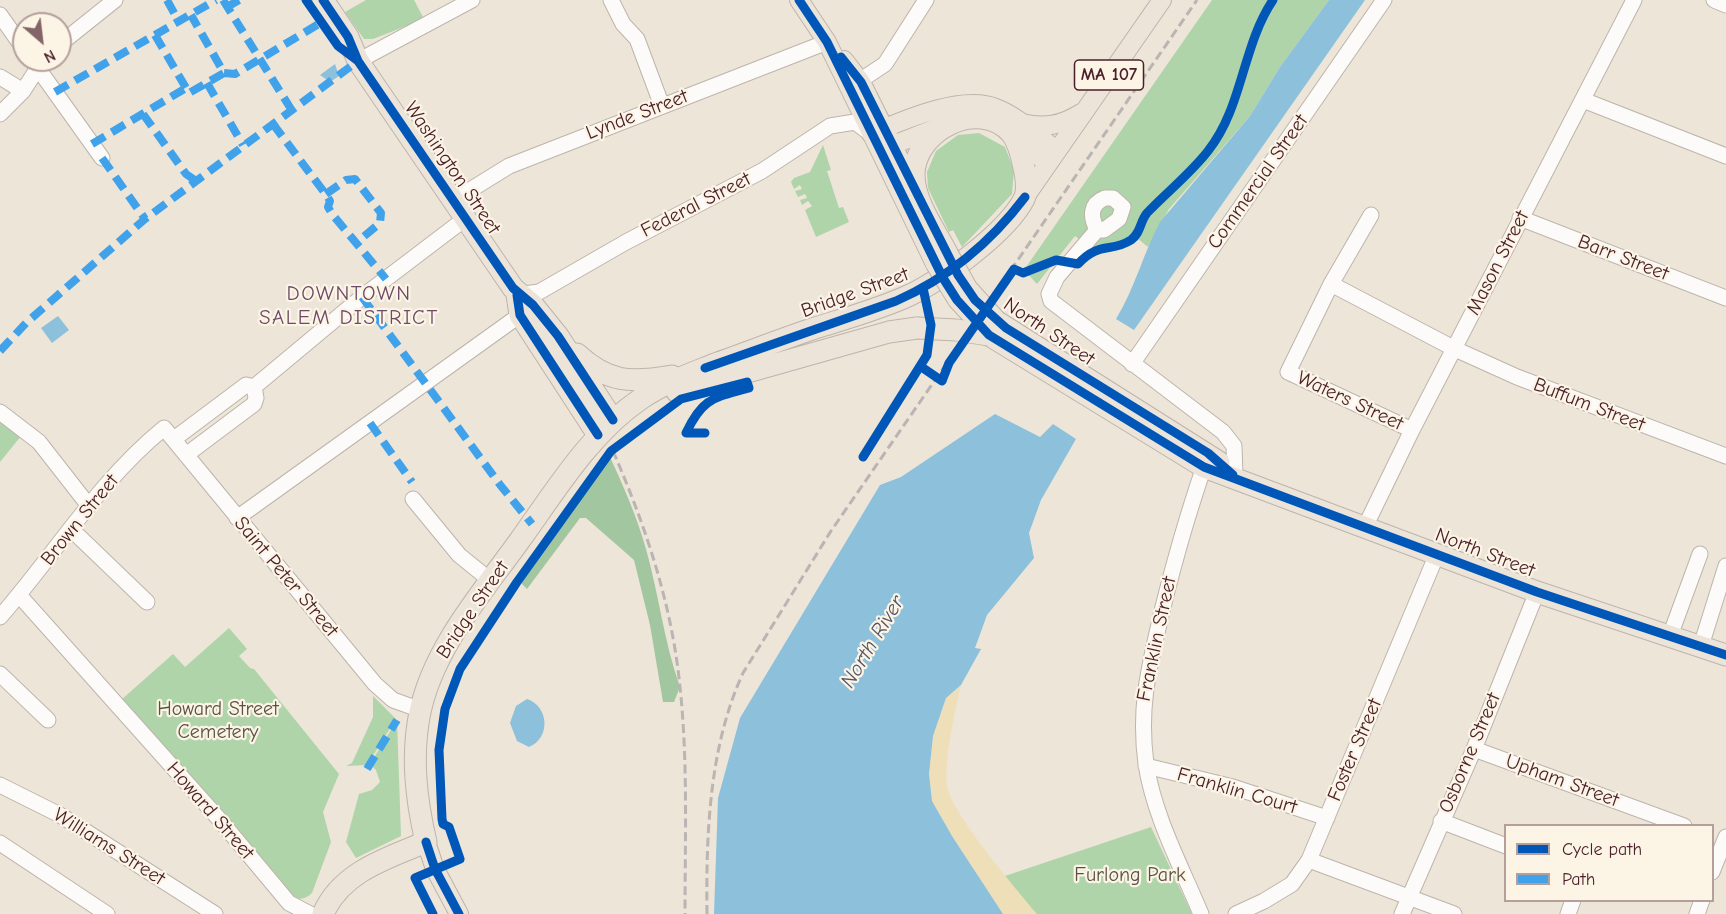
<!DOCTYPE html>
<html>
<head>
<meta charset="utf-8">
<style>
	body { margin:0 }
	#map { position:relative; width:1726px; height:914px; overflow:hidden; background:#ede5d8; font-family:"Comic Neue",sans-serif }
	canvas { display:block }
	.legend { position:absolute; left:1504px; top:824px; width:210px; height:78px; box-sizing:border-box; background:#fcf5e5; border:2px solid #b59f9b; margin:0; padding:8px 10px; list-style:none; font-size:18px; color:#4a1f2b }
	.legend li { display:flex; align-items:center; gap:12px; height:30px }
	.legend b { width:30px; border:2px solid #b59f9b }
	.north { position:absolute; left:12px; top:12px; width:60px; height:60px; box-sizing:border-box; background:#fcf5e5; border:2px solid #b59f9b; border-radius:50%; rotate:152deg; font-size:16px; font-weight:700; line-height:24px; text-align:center; color:#4a1f2b }
	.north::after { content:''; display:block; margin:auto; width:21px; height:27px; background:#836468; clip-path:polygon(50% 0,100% 100%,50% 72%,0 100%) }
</style>
</head>
<body>
<div id="map">
<canvas width="1726" height="914"></canvas>
<ul class="legend">
<li><b style="height:8px;background:#0057b8"></b>Cycle path</li>
<li><b style="height:8px;background:#40a2eb"></b>Path</li>
</ul>
<div class="north">N</div>
</div>
<script>
const c = document.querySelector('canvas').getContext('2d');
c.lineJoin = 'round';
function paint(path, color) {
  c.fillStyle = color;
  c.fill(path, 'evenodd');
}
function strokePath(path, color, width, dash) {
  c.strokeStyle = color;
  c.lineWidth = width;
  c.lineCap = dash ? 'butt' : 'round';
  c.setLineDash(dash || []);
  c.stroke(path);
}
function drawText(font, color, halo, rows, align = 'center') {
  c.font = font + ' "Comic Neue",sans-serif';
  c.lineWidth = 4.5;
  c.setLineDash([]);
  c.textBaseline = 'middle';
  c.strokeStyle = halo;
  c.fillStyle = color;
  for (const [text, x, y, turn = 0] of rows) {
    c.save();
    c.translate(x, y);
    c.rotate((+turn || 0) * Math.PI / 180);
    c.textAlign = isNaN(turn) ? turn : align;
    if (halo) c.strokeText(text, 0, 0);
    c.fillText(text, 0, 0);
    c.restore();
  }
}
paint(new Path2D(`
	M366,0H414L424,19L373,39H364L345,12Z
	M1212,0H1329L1280,67L1250,116L1169,209L1148,247L1137,238L1125,246L1098,253L1075,236L1037,284L1024,270Z
	M979,133L1005,147L1014,170L1012,194L962,247L953,230L949,232L928,188L927,172L936,151L958,135Z
	M823,145L831,170L827,171L839,208L843,207L849,222L816,237L805,210L812,206L808,201L802,205L800,200L807,198L805,194L798,197L795,191L802,189L800,185L794,189L791,182L794,178L810,172Z
	M0,412L26,430L0,462Z
	M229,628L247,649L239,656L250,668L254,669L339,774L323,812L331,842L312,893C305,900 299,900 291,896L121,700L173,654L185,667Z
	M373,696L396,719L367,765L346,766L352,763L373,717Z
	M397,720L401,836L356,858L346,842L359,794L372,790L380,782L376,770L370,764Z
	M1151,827L1192,914H1013L990,881Z`), '#afd4aa');
paint(new Path2D(`
	M609,455C623,485 637,517 646,549C659,595 664,642 680,687L674,702H663L650,625L634,560L586,518H580L527,589L519,581Z`), '#a2c6a0');
paint(new Path2D(`
	M961,685C955,711 944,760 947,786C951,813 1017,890 1037,914H1003L952,836L932,801L929,774L933,736L946,698Z`), '#eedfb8');
paint(new Path2D(`
	M1329,0H1365L1134,330L1116,319C1135,288 1143,254 1160,222L1250,116L1280,67Z
	M335,64L339,76L330,82L320,75Z
	M58,316L69,330L52,343L41,328Z
	M995,414L1040,437L1053,424L1076,439L1041,500L1029,533L1034,558L987,615L975,648L981,649L961,685L946,698L933,736L929,774L932,801L952,836L1003,914H714L718,798L740,718L880,485L901,477Z
	M527,699C549,706 551,738 529,747L517,741L510,723L516,706Z`), '#8cc0db');
const minor = new Path2D(`
	M611,0L623,24L637,39L662,106
	M1714,0L1726,5
	M0,15L24,49
	M60,44L115,0
	M32,60L102,158
	M358,61L472,0
	M0,77L23,91
	M852,86L885,64L926,0
	M1583,100L1726,156
	M0,114L23,91L43,60
	M454,200L509,166L827,42
	M1371,215L1331,284L1288,372L1412,430
	M1520,218L1726,298
	M1097,230H1104L1119,219L1123,207L1113,198H1105C1090,204 1090,216 1097,230L1057,277L1049,294L1051,301L1223,432L1234,446L1235,476
	M1331,284L1455,349L1517,377L1726,456
	M517,295L539,292L626,242L762,171L830,126L855,122L871,134
	M1132,364L1384,0
	M0,412L39,442L89,506
	M174,439L246,385L254,387L362,297L466,218
	M186,455L254,404L256,398L254,387
	M413,499L459,555L491,581
	M237,518L520,315
	M1365,527L1412,430L1634,0
	M71,529L147,602
	M19,595L219,819L289,903L310,914
	M0,617C55,554 99,481 164,428L375,684L393,700L421,710
	M1670,636L1700,554
	M1701,646L1726,566
	M0,674L48,720
	M1474,749L1684,826
	M1146,766L1233,787L1327,818
	M0,785L60,815L215,914
	M1441,821L1506,846
	M0,843L107,914
	M1309,860L1454,914
	M1712,872L1726,837
	M1201,914C1181,866 1154,816 1146,764C1138,704 1150,664 1163,607C1175,559 1188,513 1204,467
	M1236,914L1264,901L1292,884L1309,860L1437,554
	M1402,914L1474,749L1537,592
	M1568,914L1573,900
	M1697,914L1702,900`);
const major = new Path2D(`
	M799,0L827,42L935,264
	M844,60L861,82L914,188
	M1022,123C1044,128 1061,126 1081,113
	M871,134C904,120 962,94 996,108C1019,117 1038,136 1057,151
	M1012,134L1048,164
	M883,149L941,126
	M1025,197L1162,0
	M426,842L435,869L459,914`);
const highway = new Path2D(`
	M323,0L348,37L358,61L513,288L533,305L558,336L613,420
	M517,295L520,315L598,435
	M996,321L1219,462
	M989,335L1204,467L1537,592L1726,655
	M577,354C608,383 631,383 672,376
	M677,392L889,332L917,328
	M323,914C341,872 387,858 426,842C416,799 411,756 420,712C434,647 482,593 520,540C556,490 590,433 642,398C664,383 690,374 715,364C749,352 782,339 815,328C847,318 880,309 910,295C943,279 1007,232 1024,199C1028,191 1026,177 1024,168C1022,158 1018,141 1011,133C978,97 914,131 914,175C914,202 936,231 948,255`);
strokePath(minor, '#bdb4ac', 17);
strokePath(major, '#bdb4ac', 20);
strokePath(highway, '#bdb4ac', 23);
strokePath(minor, '#fcfbf9', 15);
strokePath(major, '#ece3d9', 18);
strokePath(highway, '#ece3d9', 21);
strokePath(new Path2D(`
	M613,451C646,527 672,605 680,687C688,762 685,839 685,914
	M707,914C706,834 709,747 743,673L831,531L1197,0`), '#bab4b3', 3, [9, 4.5]);
const majorBridge = new Path2D(`
	M935,264L957,300L989,335`);
const highwayBridge = new Path2D(`
	M948,255L967,289L996,321
	M917,328L956,330L989,335`);
strokePath(majorBridge, '#bdb4ac', 20, []);
strokePath(highwayBridge, '#bdb4ac', 23, []);
strokePath(majorBridge, '#ece3d9', 18);
strokePath(highwayBridge, '#ece3d9', 21);
strokePath(new Path2D(`
	M167,0L179,22
	M223,0L291,109
	M227,7L239,0
	M155,35L189,93L224,73L191,15
	M224,73L235,74L322,22
	M207,83L243,145
	M55,92L216,0
	M143,114L186,174L196,181
	M273,124L327,196L330,201L328,207L332,214L386,279
	M92,144L186,88
	M102,158L145,219
	M326,194L346,180L355,179L381,213L380,223L356,243
	M362,297L501,486L532,524
	M0,351L26,323L145,219L358,61
	M370,423L412,482
	M367,769L397,720`), '#40a2eb', 8, [15, 8]);
strokePath(new Path2D(`
	M306,0L338,46L358,61
	M323,0L348,37L358,61L513,288L533,305L558,336L613,420
	M799,0L827,42L943,278L957,300L989,335L1204,467L1537,592L1726,655
	M841,57L861,82L958,275L975,300L1006,328L1208,453L1233,475
	M517,295L520,315L598,435
	M920,366L942,381L949,363L1014,269L1023,273L1056,260L1078,264C1099,241 1111,253 1131,240C1141,233 1140,221 1147,213C1167,192 1190,174 1208,151C1243,107 1242,46 1273,0
	M705,368L896,301C948,278 991,242 1025,197
	M863,457L927,355L931,325L923,288
	M426,842L435,869L459,914
	M433,914L415,878L460,859L449,827L443,824L442,819L439,750L445,709L460,669L517,582L611,451L681,399L747,382L749,388C714,398 703,397 686,433H705`), '#0057b8', 9);
for (const [x, y, w] of [
	[1109,75,69]
]) {
  const box = new Path2D();
  box.roundRect(x - w / 2, y - 15, w, 30, 4.5);
  c.fillStyle = '#fcf5e5';
  c.fill(box);
  strokePath(box, '#4a1f2b', 1.5);
}
drawText('bold 18px', '#4a1f2b', null, [
	["MA 107",1109,75]
]);
drawText('20px', '#4a1f2b', '#fcf5e5', [
	["Lynde Street",637,115,-21],
	["Washington Street",452,168,56],
	["Commercial Street",1258,182,-55],
	["Federal Street",696,205,-27],
	["Barr Street",1623,258,21],
	["Mason Street",1498,263,-63],
	["Bridge Street",855,293,-20],
	["North Street",1049,332,34],
	["Waters Street",1350,401,25],
	["Buffum Street",1589,405,21],
	["Brown Street",80,520,-51],
	["North Street",1485,553,21],
	["Saint Peter Street",286,577,50],
	["Bridge Street",473,610,-56],
	["Franklin Street",1157,639,-78],
	["Foster Street",1355,750,-67],
	["Osborne Street",1470,753,-67],
	["Upham Street",1562,781,20],
	["Franklin Court",1237,791,16],
	["Howard Street",210,811,49],
	["Williams Street",109,847,32]
]);
drawText('20px', '#595146', '#fcf5e5', [
	["Howard Street",218,709],
	["Cemetery",218,732],
	["Furlong Park",1130,875]
]);
c.letterSpacing = '1.5px';
drawText('21px', '#6e4a69', '#fcf5e5', [
	["DOWNTOWN",349,294],
	["SALEM DISTRICT",349,318]
]);
c.letterSpacing = '0px';
drawText('italic 21px', '#535269', '#fcf5e5', [
	["North River",873,642,-59]
]);
</script>
</body>
</html>
